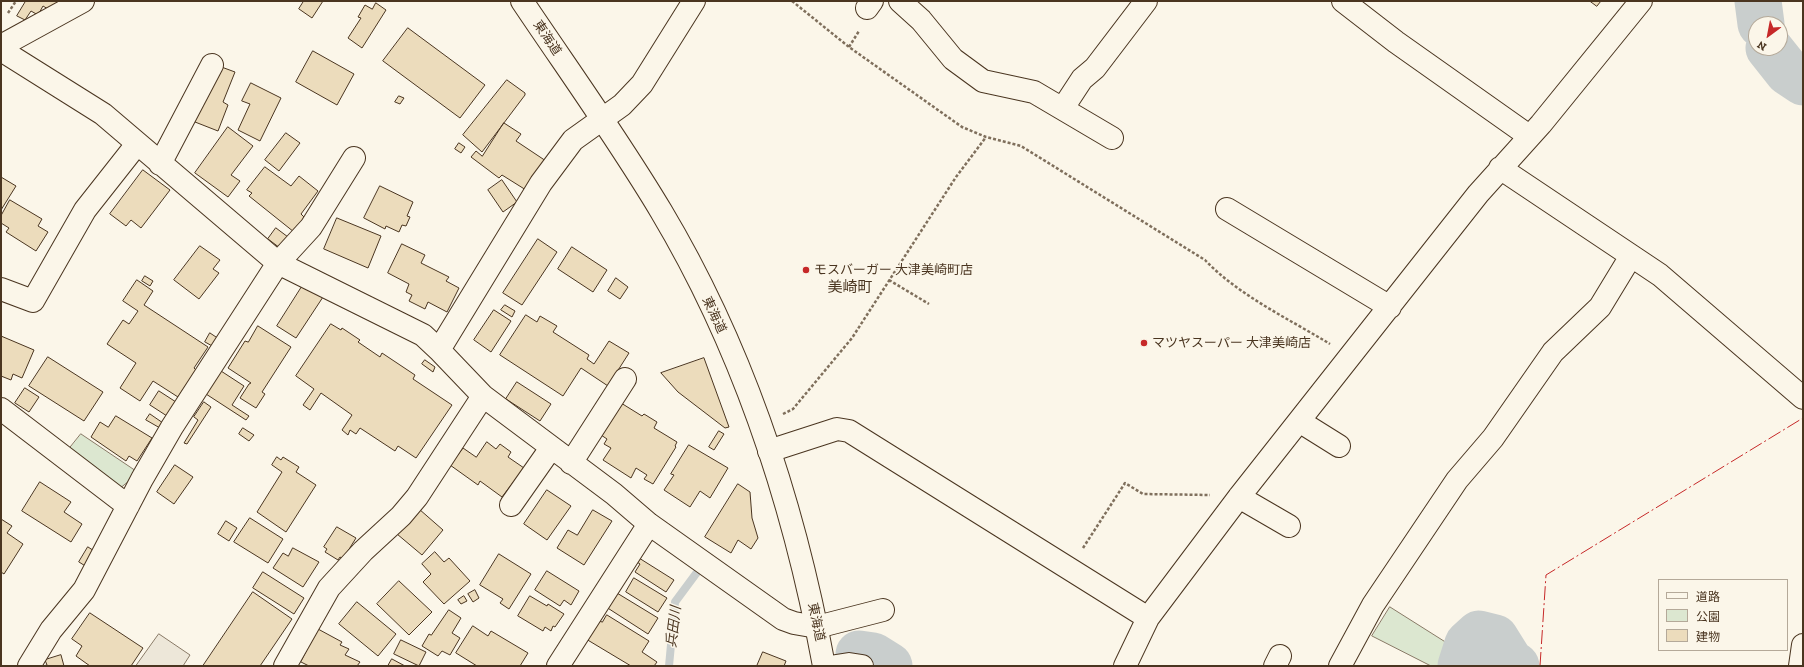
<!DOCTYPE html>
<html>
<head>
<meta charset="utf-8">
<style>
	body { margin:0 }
	#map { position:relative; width:1804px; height:667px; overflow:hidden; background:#fbf6e9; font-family:"Zilla Slab","Noto Sans JP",serif }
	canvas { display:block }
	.frame { position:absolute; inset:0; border:2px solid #4a3520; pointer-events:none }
	.legend { position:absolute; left:1658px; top:579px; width:130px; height:72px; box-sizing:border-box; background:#fbf6e9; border:1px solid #b4a999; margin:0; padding:5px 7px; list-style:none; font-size:12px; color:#4a3520 }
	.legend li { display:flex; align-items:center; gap:8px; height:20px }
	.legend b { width:20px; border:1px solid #b4a999 }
	.north { position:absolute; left:1748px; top:16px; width:40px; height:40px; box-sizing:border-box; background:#fbf6e9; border:1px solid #b4a999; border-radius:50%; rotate:212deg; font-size:11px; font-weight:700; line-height:16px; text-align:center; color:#4a3520 }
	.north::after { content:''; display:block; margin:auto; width:14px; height:18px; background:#c62828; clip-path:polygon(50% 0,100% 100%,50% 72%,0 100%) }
</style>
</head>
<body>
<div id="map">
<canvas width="1804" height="667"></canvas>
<div class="frame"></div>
<ul class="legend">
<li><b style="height:5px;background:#fbf6e9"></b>道路</li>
<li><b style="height:11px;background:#dce7d0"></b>公園</li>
<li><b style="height:11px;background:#ecdcbc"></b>建物</li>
</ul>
<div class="north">N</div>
</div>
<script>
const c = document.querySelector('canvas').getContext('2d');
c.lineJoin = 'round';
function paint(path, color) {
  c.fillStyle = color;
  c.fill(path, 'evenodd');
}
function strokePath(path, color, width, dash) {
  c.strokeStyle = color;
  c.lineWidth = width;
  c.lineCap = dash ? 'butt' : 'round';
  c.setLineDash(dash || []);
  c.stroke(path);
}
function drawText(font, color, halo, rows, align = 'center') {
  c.font = font + ' "Zilla Slab","Noto Sans JP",serif';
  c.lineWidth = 3;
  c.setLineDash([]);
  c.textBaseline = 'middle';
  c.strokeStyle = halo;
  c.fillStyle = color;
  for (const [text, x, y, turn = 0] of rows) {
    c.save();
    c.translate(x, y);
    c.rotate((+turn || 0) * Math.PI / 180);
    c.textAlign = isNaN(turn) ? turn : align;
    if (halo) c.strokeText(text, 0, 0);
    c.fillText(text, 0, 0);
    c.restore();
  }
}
const green = new Path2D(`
	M81,434L139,473L119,489L69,449Z
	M1390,607L1447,643L1444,666H1431L1372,636Z`);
paint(green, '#dce7d0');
strokePath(green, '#887966', 1);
const parking = new Path2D(`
	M159,634L190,655L183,666H136Z`);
paint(parking, '#ede7d9');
strokePath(parking, '#887966', 1);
strokePath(new Path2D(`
	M669,666L675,602L698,571`), '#c9cecd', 8);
strokePath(new Path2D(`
	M1758,1L1761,24
	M1769,48L1788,72L1803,82
	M859,654L873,656L889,666
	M1461,666L1468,644L1479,634L1495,638L1510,662L1516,666`), '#c9cecd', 47);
const building = new Path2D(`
	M26,1H60L53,12L43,6L38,15L31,11L25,20L17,16Z
	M304,1H323L312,18L299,9Z
	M1590,1H1601L1597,6Z
	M376,3L386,10L362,48L348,38L361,18L358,17L365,5L372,9Z
	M408,28L485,85L460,118L383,61Z
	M313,51L354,74L337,105L296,82Z
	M216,65L235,72L223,102L228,105L218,131L195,122Z
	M507,80L525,93V95L482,152L463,135Z
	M251,83L281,98L260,141L238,130L250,104L242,101Z
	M399,96L404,98L400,104L395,102Z
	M504,123L521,134L516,141L546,161L526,190L502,175L499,178L471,157L476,151L482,156Z
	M228,127L253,146L231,175L240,181L228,197L195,173Z
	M286,133L300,143L279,171L265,160Z
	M459,143L465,147L461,153L455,149Z
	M265,167L291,186L299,176L318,191L301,214L305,218L294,232L249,196L252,193L247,190Z
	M143,170L170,190L141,228L131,220L126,226L110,214Z
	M1,177L16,186L1,210Z
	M502,180L517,202L503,212L488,190Z
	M380,186L413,202L407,216L410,217L406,226L402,225L399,232L386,226L385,229L364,218Z
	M10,200L42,219L38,226L48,232L36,251L6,232L9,228L1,223V216Z
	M337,218L381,236L368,268L324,249Z
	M276,228L288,237L280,248L268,239Z
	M538,239L557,252L522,305L503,293Z
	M402,244L425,255L421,263L449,277L446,281L459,288L447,312L428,302L425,309L409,301L412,295L406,292L409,284L388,273Z
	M200,246L220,260L213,269L219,273L199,299L174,280Z
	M572,247L607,270L593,292L558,269Z
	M145,276L153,281L150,286L142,281Z
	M616,278L628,287L620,299L608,291Z
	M137,280L153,291L144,305L208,347L194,368L196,370L178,397L153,381L140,401L120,388L136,363L107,344L123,320L129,324L138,311L123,301Z
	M303,285L323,297L296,338L277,326Z
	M505,305L515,311L512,317L501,310Z
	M494,310L511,321L491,352L474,340Z
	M526,315L537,322L540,316L557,326L553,332L589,355L587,359L594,364L609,341L629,353L608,386L581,368L563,396L500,355Z
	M331,324L341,330L342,328L360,340L358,342L380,357L382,353L415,375L413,379L452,405L416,458L398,446L395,451L360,428L356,434L350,430L348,435L342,430L352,415L321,393L310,410L303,405L314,389L296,376Z
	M258,326L291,347L262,392L265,394L256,408L240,398L249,384L251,383L228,368L245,341L248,342Z
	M210,333L219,339L214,347L205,342Z
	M1,336L34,350L22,378L13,374L11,380L1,376Z
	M48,357L103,392L84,421L29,386Z
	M704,358L729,427L725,428L678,392L661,373Z
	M425,360L435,367L433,372L422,364Z
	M221,371L244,386L232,405L249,416L246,420L206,394Z
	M517,382L551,404L540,421L506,399Z
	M25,388L39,397L29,412L15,403Z
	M159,391L176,402L167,416L150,405Z
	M204,402L211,407L187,444L184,443L198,420L194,417Z
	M621,403L642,416L644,414L657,422L654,428L677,442L675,446L676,447L653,484L644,479L647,475L636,468L631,478L603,460L611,448L604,444L607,439L601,435Z
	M150,414L163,423L160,428L146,420Z
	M116,416L152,438L137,461L129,456L126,461L91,437L100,422L108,427Z
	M243,428L254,435L249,441L239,434Z
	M719,431L724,434L714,450L709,447Z
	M487,442L496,449L500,444L511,452L508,457L524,468L502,497L480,481L478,485L450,465L463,448L476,457Z
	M689,445L728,468L710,498L700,491L690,507L664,490L674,475L671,474Z
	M277,457L281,460L283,457L299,467L296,472L316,485L286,532L257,512L282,472L272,465Z
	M175,465L193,477L174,504L157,492Z
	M40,482L71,502L64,512L82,524L71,542L22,511Z
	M738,484L750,492L752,518L758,538L751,549L738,540L731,553L705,537Z
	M547,490L571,506L547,540L524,524Z
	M419,509L443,530L422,555L397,534Z
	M593,510L612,521L584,565L557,548L568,530L577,535Z
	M250,518L283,539L268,563L234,542Z
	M1,519L12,526L7,533L23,544L4,574L1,572Z
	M226,521L237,528L229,541L218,534Z
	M337,527L356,538L343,559L340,557L338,560L325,552L327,549L324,547Z
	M88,547L99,554L90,569L79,562Z
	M293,548L319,562L303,587L273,568L283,553L288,556Z
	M435,552L444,562L449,558L470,581L444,604L423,582L431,574L422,564Z
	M499,554L531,574L509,609L500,603L503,599L480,585Z
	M639,558L674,580L666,592L635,572L640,564L637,562Z
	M547,571L579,591L571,605L564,600L560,606L535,590Z
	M263,572L304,598L294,614L253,588Z
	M634,578L667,598L658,612L626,592Z
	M399,581L432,612L409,635L377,604Z
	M475,590L479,598L473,602L468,594Z
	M612,590L658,618L648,634L603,605Z
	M253,592L292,619L260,666H203Z
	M464,596L467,601L461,604L458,600Z
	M530,596L547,606L548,604L564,614L555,627L553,626L551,631L545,627L543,631L518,616Z
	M357,602L396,634L378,656L339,624Z
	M449,610L461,618L452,633L460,638L450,655L442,651L438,656L422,646L429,634L431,635Z
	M90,613L143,648L131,666H90L76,656L82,646L72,639Z
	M607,615L649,641L642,652L657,662L654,666H631L586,639L598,620L602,622Z
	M473,626L488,636L491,631L528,653L520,666H477L456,653Z
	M318,629L342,642L340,645L349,649L345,655L360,662L357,666H309L301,662Z
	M401,640L426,652L419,666L394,654Z
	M763,652L786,661L784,666H757Z
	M61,655L64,666H43L47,665L45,660Z
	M392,659L405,666H388Z`);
paint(building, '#ecdcbc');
strokePath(building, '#4a3520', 1);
const minor = new Path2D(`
	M900,1L921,20L953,59L983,81L1034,92L1112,138
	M1343,1L1396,42L1529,136
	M867,8L872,1
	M1,46L83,1
	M1,50L103,114L278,263L423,335L439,350L483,396L614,494L649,524L783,619L794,623L817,627L883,610
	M1063,108L1082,79L1095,68L1146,1
	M160,164L212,65
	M1500,168L1660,275L1803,398
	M1227,209L1390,307
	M1,289L33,301L85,210L137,144
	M439,350L541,183L573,140L622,105L642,84L694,1
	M1,409L128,506
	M1299,421L1339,446
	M769,451L837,429L849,431L1148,618
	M571,463L625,379
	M1239,497L1289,526
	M511,505L551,448
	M29,666L51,630L84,590L142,479L172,427L278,263L311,227L354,158
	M285,666L329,588L363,551L401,516L417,497L483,396
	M558,666L649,524
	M836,666L849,664L862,666
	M1125,666L1148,618L1239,497L1478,194L1541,124L1641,1
	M1275,666L1280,656
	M1340,666L1373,605L1457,480L1493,438L1553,352L1600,307L1631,256
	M1800,666L1803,645`);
const highway = new Path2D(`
	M522,1C569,71 618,139 661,211C744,350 795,508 824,666`);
strokePath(minor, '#4a3520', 24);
strokePath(highway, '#4a3520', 24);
strokePath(new Path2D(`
	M792,1L849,47L962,127L986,137L1021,146L1205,260C1238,295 1289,319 1330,344
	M8,13L16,1
	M849,47L859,31
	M889,280L929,304
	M783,414L793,409L852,338L956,177L986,137
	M1083,548L1125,483L1143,494L1210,495`), '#7f6f5c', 2.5, [3, 2]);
strokePath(minor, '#fbf6e9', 22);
strokePath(highway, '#fbf6e9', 22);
strokePath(new Path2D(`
	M1540,666L1546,575L1803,418`), '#c62828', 1, [14, 3, 2, 3]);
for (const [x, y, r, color] of [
	[806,270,4,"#c62828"],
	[1144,343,4,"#c62828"]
]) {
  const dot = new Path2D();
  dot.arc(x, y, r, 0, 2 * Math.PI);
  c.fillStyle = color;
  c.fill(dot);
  strokePath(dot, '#fbf6e9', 1.5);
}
drawText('13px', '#4a3520', '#fbf6e9', [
	["東海道",547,38,56],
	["東海道",714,315,65],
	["東海道",816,622,78]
]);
drawText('13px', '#4a3520', '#fbf6e9', [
	["モスバーガー 大津美崎町店",814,270],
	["マツヤスーパー 大津美崎店",1152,343]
], 'left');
drawText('italic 14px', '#4a3520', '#fbf6e9', [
	["兵田川",674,627,-83]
]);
drawText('15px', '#4a3520', '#fbf6e9', [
	["美崎町",850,288]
]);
</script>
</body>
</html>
